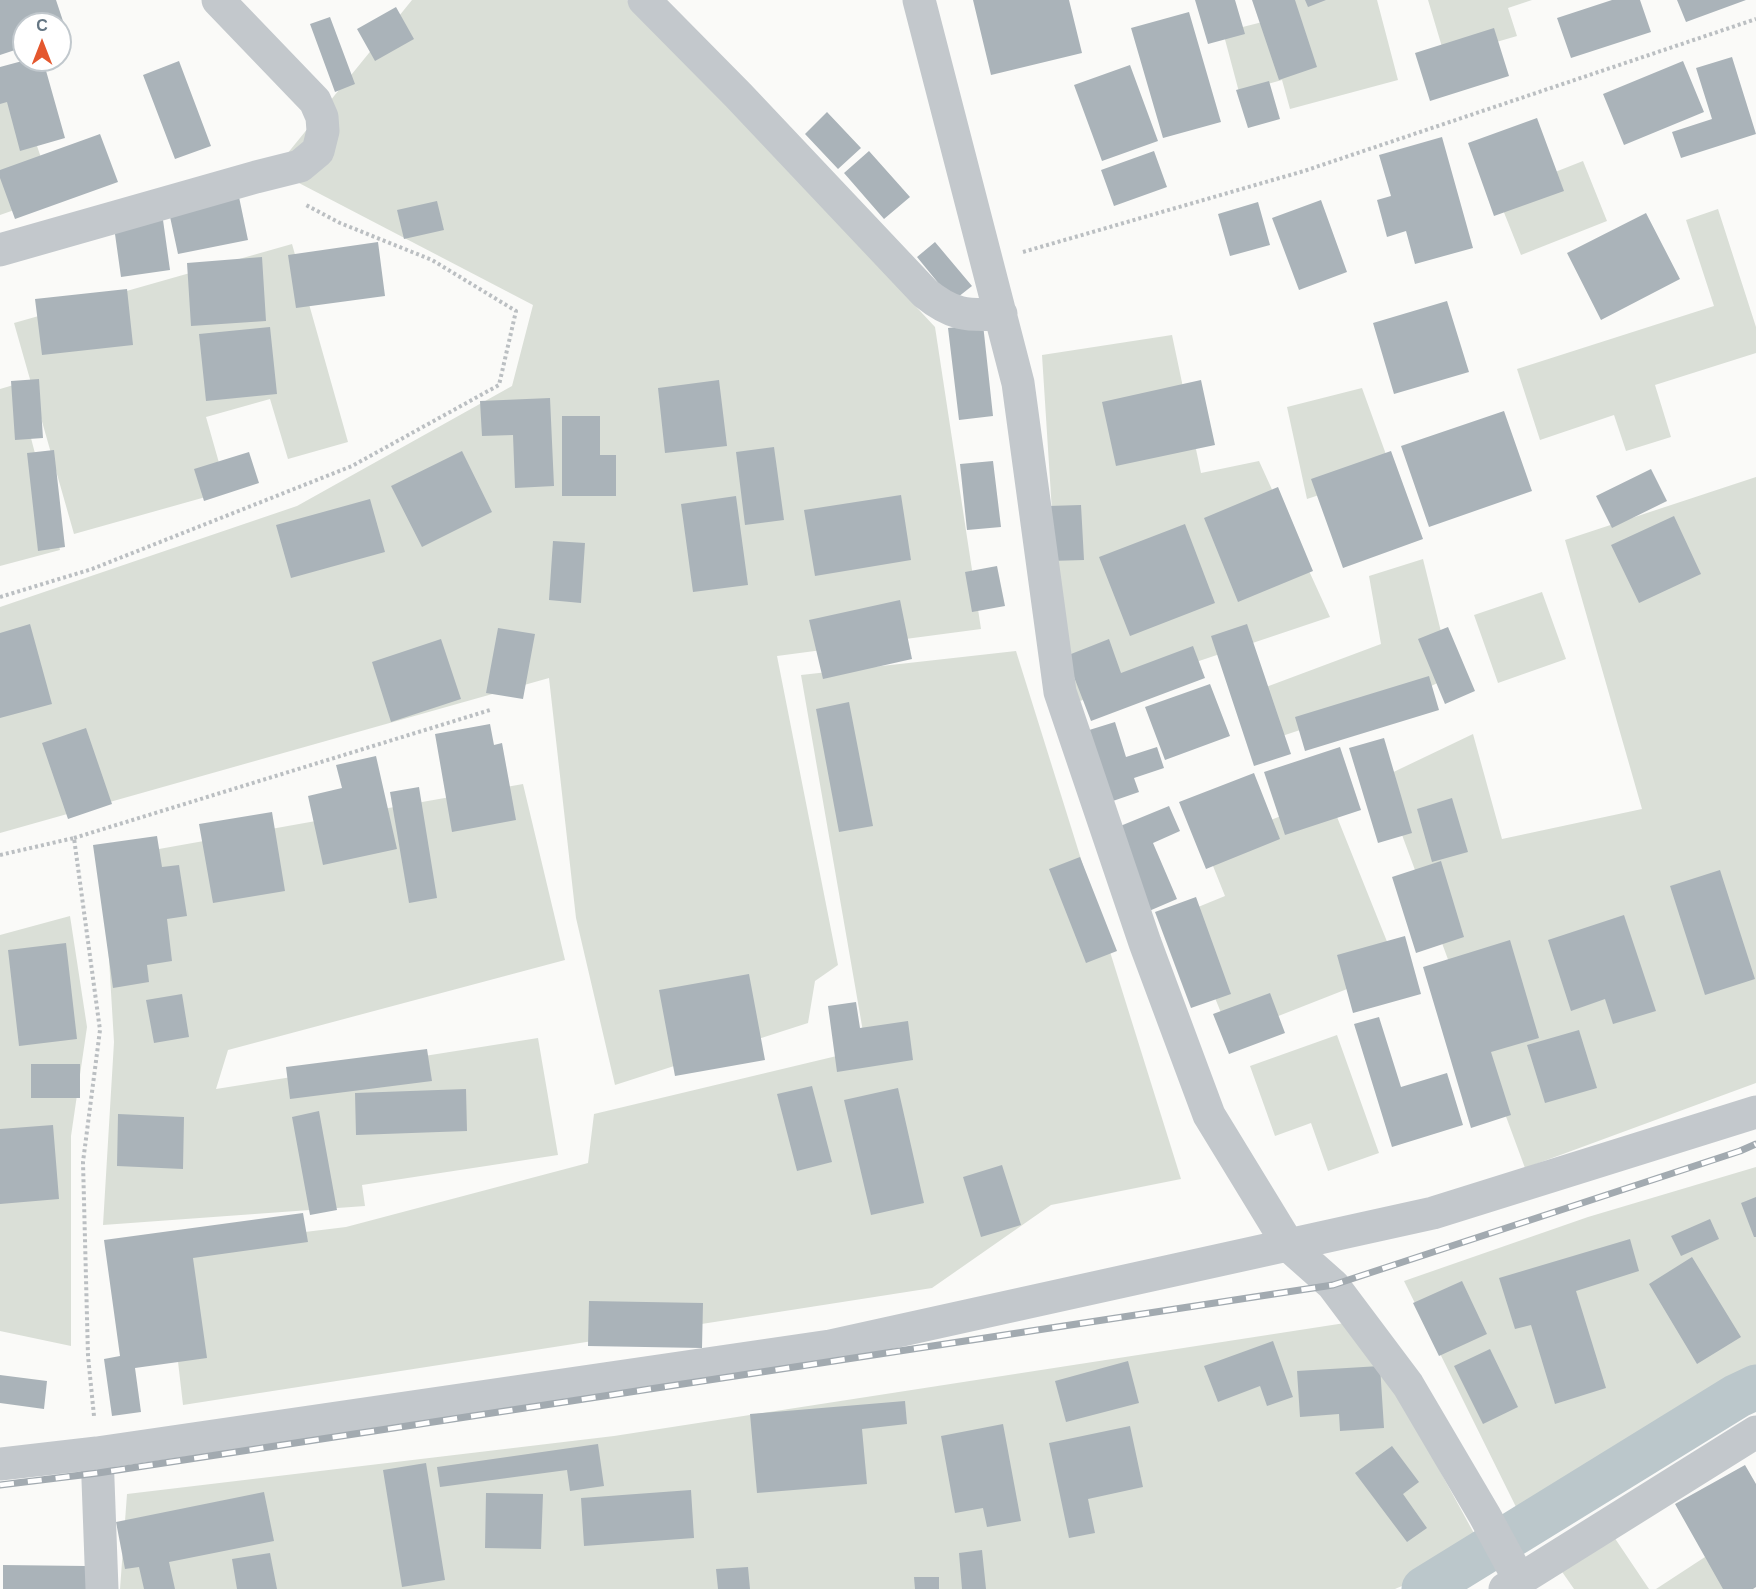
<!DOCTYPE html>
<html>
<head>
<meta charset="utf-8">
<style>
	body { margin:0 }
	#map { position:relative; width:1756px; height:1589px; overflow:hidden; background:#fafaf8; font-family:"Work Sans",sans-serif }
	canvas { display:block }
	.north { position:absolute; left:12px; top:12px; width:60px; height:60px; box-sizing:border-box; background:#fff; border:2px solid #c1c8cd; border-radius:50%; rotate:0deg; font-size:16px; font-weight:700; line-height:24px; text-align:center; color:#657683 }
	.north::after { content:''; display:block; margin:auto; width:21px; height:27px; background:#e4572e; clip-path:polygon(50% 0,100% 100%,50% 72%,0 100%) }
</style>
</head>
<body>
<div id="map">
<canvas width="1756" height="1589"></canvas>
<div class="north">С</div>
</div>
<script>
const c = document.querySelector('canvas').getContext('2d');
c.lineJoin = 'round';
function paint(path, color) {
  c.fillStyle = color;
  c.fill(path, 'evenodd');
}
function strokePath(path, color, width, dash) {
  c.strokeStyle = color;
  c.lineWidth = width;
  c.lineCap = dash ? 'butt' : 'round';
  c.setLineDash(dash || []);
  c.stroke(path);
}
paint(new Path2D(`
	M412,0H627L637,7L935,327L981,629L777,656L838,965L815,981L808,1023L615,1085L576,918L549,678L0,833V607L297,506L512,386L533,305L274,170Z
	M1282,0H1377L1398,80L1290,109L1282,80L1239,92L1223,32L1286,16Z
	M1428,0H1532L1508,8L1517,36L1445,57Z
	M17,87L54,196L0,215V93Z
	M1583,161L1607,221L1521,255L1497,195Z
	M1718,209L1756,327V353L1655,385L1671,437L1626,451L1614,415L1540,440L1517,369L1714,306L1686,220Z
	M292,244L348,442L288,459L270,399L206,417L227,491L74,534L14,323Z
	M1172,335L1201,473L1259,461L1330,617L1071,704L1059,621L1042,355Z
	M17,384L60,550L0,566V389Z
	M1362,388L1392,471L1307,499L1287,407Z
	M1756,477V1083L1525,1168L1381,778L1473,734L1502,839L1642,809L1565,540Z
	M1423,559L1452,676L1427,688L1276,738L1250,693L1381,644L1369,576Z
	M1542,592L1566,659L1498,683L1474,615Z
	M1016,651L1181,1179L1051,1205L932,1288L183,1405L165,1249L346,1227L588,1163L594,1114L866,1049L801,675Z
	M523,784L565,960L228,1050L216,1089L538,1038L558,1155L362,1185L365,1206L103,1225L114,1042L103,859Z
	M1329,797L1398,969L1230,1035L1181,914L1225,896L1205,846Z
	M70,916L87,1027L71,1136V1346L0,1331V935Z
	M1337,1035L1379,1153L1328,1171L1311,1123L1275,1136L1250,1066Z
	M1756,1167V1371L1727,1385L1517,1509L1404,1281L1588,1217Z
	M1358,1321L1476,1537L1409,1583L1395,1589H120L127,1494L614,1436Z
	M1610,1531L1649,1589H1574L1558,1566Z
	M1705,1557L1727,1589H1656Z`), '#dadfd7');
strokePath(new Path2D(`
	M1424,1589L1737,1396L1756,1387`), '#bbc7cb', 45);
paint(new Path2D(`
	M0,0H56L67,33L60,35V24H24V47L0,55Z
	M973,0H1069L1082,53L991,75Z
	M1195,0H1235L1245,34L1208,44Z
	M1252,0H1295L1317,67L1279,80Z
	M1305,0H1326L1308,7Z
	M1612,0H1640L1651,32L1571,58L1557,18Z
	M1677,0H1746L1686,22Z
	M396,7L414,39L375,61L357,29Z
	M1189,12L1221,122L1163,138L1131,28Z
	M330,17L355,84L335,92L310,24Z
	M1494,28L1509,76L1430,101L1415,53Z
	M1732,57L1756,134L1681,158L1672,132L1712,119L1696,68Z
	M26,60H43L65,138L20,151L7,102L0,104V67Z
	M179,61L211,146L175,159L143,75Z
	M1683,61L1704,112L1624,145L1603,94Z
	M1130,65L1158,141L1102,161L1074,85Z
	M1269,81L1280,119L1248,128L1236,90Z
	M827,112L861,148L838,169L805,134Z
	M1537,118L1564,191L1494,216L1468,143Z
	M100,134L118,182L15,219L0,178V170Z
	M1442,137L1473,248L1415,264L1406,231L1387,237L1377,200L1391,196L1379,155Z
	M869,151L910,197L884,219L844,173Z
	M1154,151L1167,187L1114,206L1101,170Z
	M239,197L248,240L178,254L169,212Z
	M1321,200L1347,272L1299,290L1272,218Z
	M437,201L444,230L404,239L397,210Z
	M1258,202L1270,245L1230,256L1218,214Z
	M1646,213L1680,279L1601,320L1567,253Z
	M163,220L170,270L121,277L114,227Z
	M378,242L385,296L296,308L288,255Z
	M935,242L972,286L953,301L917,257Z
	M262,257L266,321L191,326L187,263Z
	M127,289L133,345L42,355L35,299Z
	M1447,301L1469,372L1394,394L1373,323Z
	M983,324L993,416L959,420L948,328Z
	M270,327L277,394L206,401L199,334Z
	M39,379L43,438L15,440L11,381Z
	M719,380L727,446L665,453L658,388Z
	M1201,380L1215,445L1116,466L1102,402Z
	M550,398L554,486L515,488L513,435L482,436L480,401Z
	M1504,411L1532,491L1429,527L1401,446Z
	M562,416H600V455H616V496H562Z
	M774,447L784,520L745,525L736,452Z
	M54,450L65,547L38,551L27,453Z
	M462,451L492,512L422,547L391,486Z
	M1391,451L1423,539L1343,568L1311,479Z
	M249,452L259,483L204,501L194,469Z
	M993,461L1001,527L967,530L960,464Z
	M1651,469L1667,501L1612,528L1596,496Z
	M1278,487L1313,571L1238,602L1204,518Z
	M901,495L911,560L815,576L804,510Z
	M736,496L748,585L693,592L681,504Z
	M370,499L385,552L291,578L276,525Z
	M1081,505L1084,560L1050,561L1048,506Z
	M1674,516L1701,574L1639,603L1611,545Z
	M1185,524L1215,603L1130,636L1099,557Z
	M553,541L585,543L581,603L549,600Z
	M997,566L1005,606L972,612L965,572Z
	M900,600L912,659L823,679L809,620Z
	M30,624L52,704L0,718V633Z
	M1247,624L1291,754L1254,766L1211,636Z
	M1448,627L1475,691L1445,704L1418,639Z
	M498,628L535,634L523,699L486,693Z
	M441,639L461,699L391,722L372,662Z
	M1109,639L1121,673L1193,646L1205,678L1091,721L1066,656Z
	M1429,676L1439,710L1305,751L1295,717Z
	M1210,684L1230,736L1165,760L1145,707Z
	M849,702L873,826L839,832L816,709Z
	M1115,722L1126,757L1157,747L1164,768L1134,778L1139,792L1110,802L1086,731Z
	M490,724L494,745L502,743L516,820L452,832L435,734Z
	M86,728L112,804L68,819L42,743Z
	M1384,738L1412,833L1378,843L1349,748Z
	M1340,747L1361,810L1285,835L1264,772Z
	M376,756L397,849L323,865L308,796L342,788L336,765Z
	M1254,773L1280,839L1206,869L1179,802Z
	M419,787L437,898L409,903L390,792Z
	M1452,798L1468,852L1432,862L1417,809Z
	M1169,806L1180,831L1153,843L1177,899L1149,911L1113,829Z
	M272,812L285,891L213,903L199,824Z
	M157,836L162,867L179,865L187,916L167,919L172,961L147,965L149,982L113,988L93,845Z
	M1080,857L1117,951L1086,963L1049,869Z
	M1441,861L1464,937L1416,953L1392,877Z
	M1720,870L1755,979L1705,995L1670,886Z
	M1196,897L1231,994L1191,1008L1155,912Z
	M1624,915L1656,1011L1613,1024L1605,999L1571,1011L1548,940Z
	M1405,936L1421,994L1353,1013L1337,955Z
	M1510,940L1539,1038L1491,1052L1511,1115L1471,1128L1423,967Z
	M66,943L77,1039L19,1046L8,950Z
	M749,974L765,1060L675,1076L659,990Z
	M1270,993L1285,1033L1229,1054L1213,1014Z
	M182,994L189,1037L154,1043L146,1000Z
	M856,1002L860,1028L908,1021L913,1060L837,1072L828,1006Z
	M1379,1017L1401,1087L1447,1073L1463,1125L1392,1147L1354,1024Z
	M1579,1030L1597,1088L1545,1103L1527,1045Z
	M427,1049L432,1081L290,1099L286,1067Z
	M31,1064H80V1098H31Z
	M812,1086L832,1162L797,1171L777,1094Z
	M898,1088L924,1203L871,1215L844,1100Z
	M466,1089L467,1131L356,1135L355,1093Z
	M319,1111L337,1210L310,1215L292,1117Z
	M118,1114L184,1117L183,1169L117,1166Z
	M53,1125L59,1199L0,1204V1129Z
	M1002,1165L1021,1225L981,1237L963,1177Z
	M1756,1197V1237H1754L1741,1203Z
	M303,1213L308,1242L193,1258L207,1358L135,1368L141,1412L112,1416L104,1359L120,1356L104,1240Z
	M1710,1219L1719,1239L1681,1256L1671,1236Z
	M1630,1239L1639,1271L1576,1291L1606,1388L1555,1404L1531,1325L1515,1329L1499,1278Z
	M1692,1257L1741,1337L1697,1364L1649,1284Z
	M1462,1281L1487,1334L1439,1356L1413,1303Z
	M589,1301L703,1303L702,1348L588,1346Z
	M1273,1341L1293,1397L1267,1406L1260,1386L1218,1402L1204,1366Z
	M1490,1349L1518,1407L1483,1424L1454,1366Z
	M1128,1361L1139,1403L1066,1422L1055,1381Z
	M1380,1366L1384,1428L1340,1431L1339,1414L1300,1417L1297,1371Z
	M0,1375L47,1381L44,1409L0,1403Z
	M905,1401L907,1424L862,1429L867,1484L757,1493L750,1414Z
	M1003,1424L1021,1521L987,1527L983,1508L955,1513L941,1436Z
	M1130,1426L1143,1487L1088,1499L1095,1533L1069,1538L1049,1443Z
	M598,1444L604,1486L570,1491L567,1470L440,1487L437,1467Z
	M1392,1446L1419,1482L1403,1494L1427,1528L1407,1542L1355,1473Z
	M426,1463L445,1580L402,1587L383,1470Z
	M1745,1465L1756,1484V1587L1753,1589H1723L1675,1504Z
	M691,1490L694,1538L584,1546L581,1498Z
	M264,1492L274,1541L169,1562L175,1589H144L139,1567L125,1569L116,1522Z
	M486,1493L543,1494L541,1549L485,1548Z
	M982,1550L986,1589H962L959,1553Z
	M270,1553L277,1589H237L232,1559Z
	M3,1565L86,1566V1589H3Z
	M748,1567L750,1589H718L716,1569Z
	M914,1577H939V1589H915Z`), '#aab3b9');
strokePath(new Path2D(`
	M1023,252L1304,171L1756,19
	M0,597L92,569L352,466L499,385L516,311L432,260L340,223L306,205
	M74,838L490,710
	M0,855L74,838L100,1030L83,1162L88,1356L94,1416`), '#bbbfc2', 4, [3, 3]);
strokePath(new Path2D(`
	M644,0L738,95L925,293C952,315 966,316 1001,314
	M919,0L1018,383L1060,692L1145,943L1209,1115L1289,1246L1333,1285L1408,1385L1485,1516L1519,1579
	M0,250L256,177L300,166L318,151L323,131L322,117L315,101L218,0
	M97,1453L102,1589
	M0,1464L97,1453L830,1346L1433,1213L1756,1112
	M1505,1589L1756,1432`), '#c3c8cc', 33);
const rail = new Path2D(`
	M0,1485L98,1473L1333,1285L1740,1151L1756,1144`);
strokePath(rail, '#a2aab0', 7);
strokePath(rail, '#fff', 4.5, [14]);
</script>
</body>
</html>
